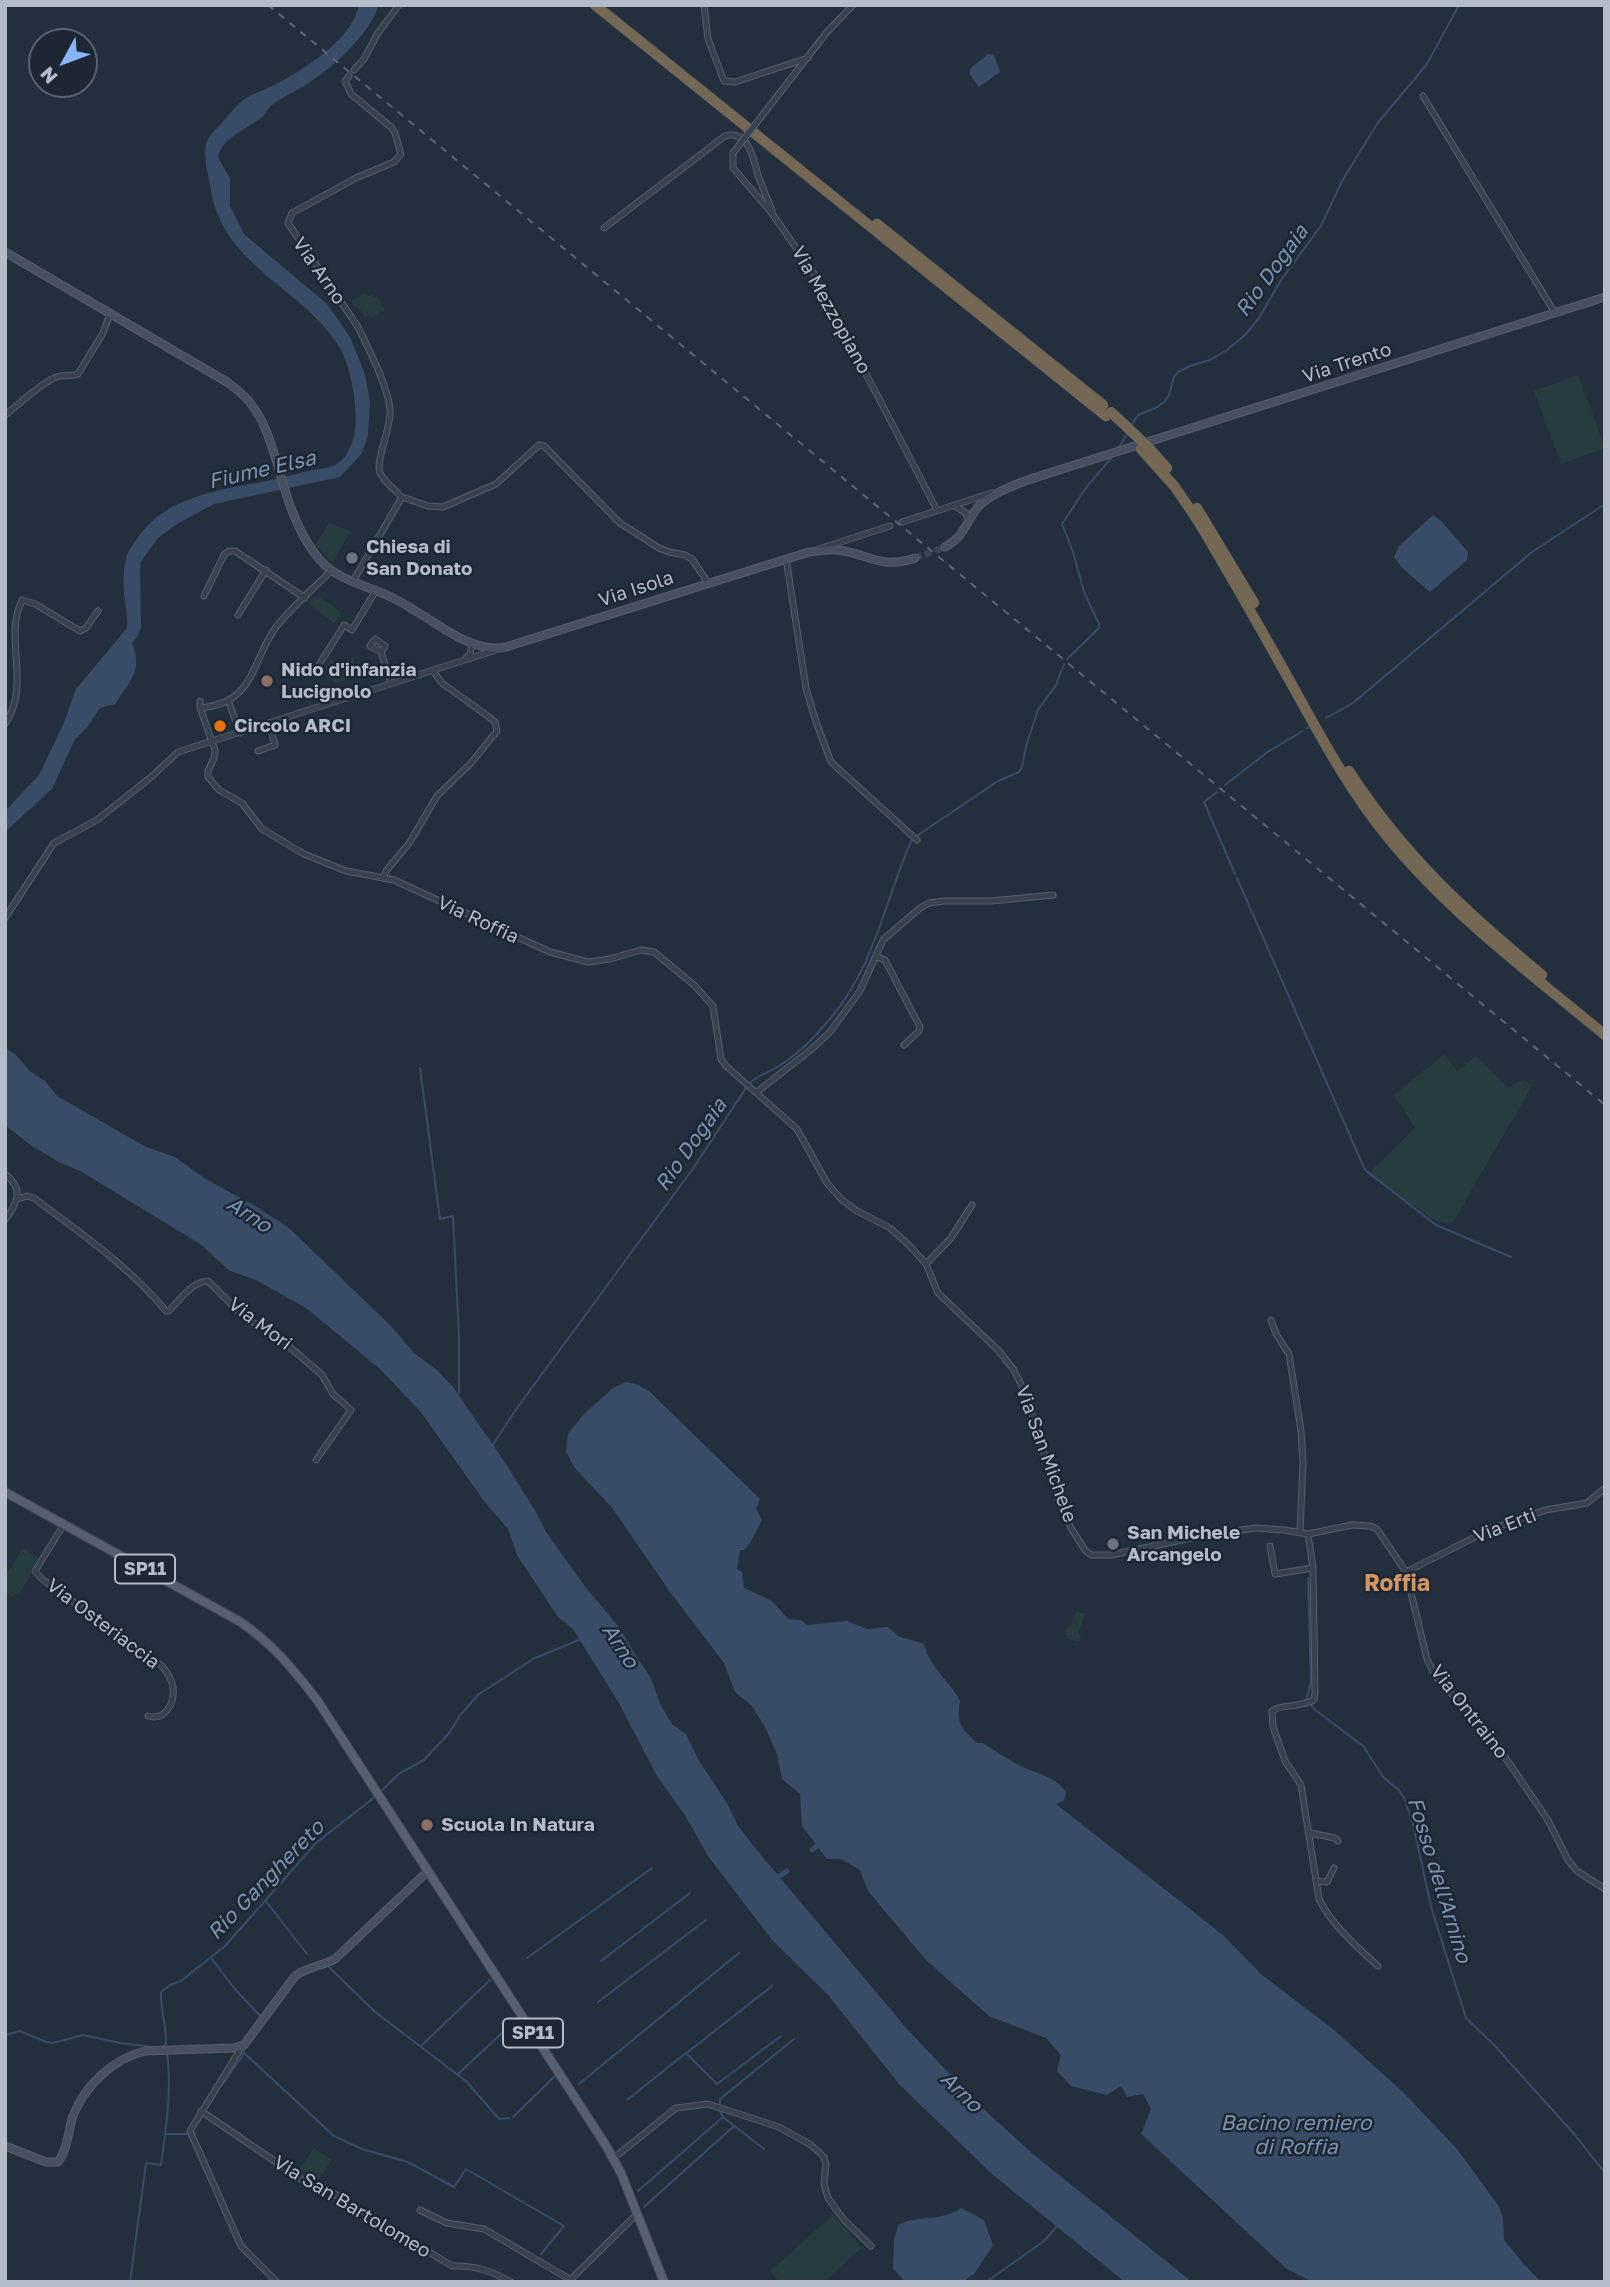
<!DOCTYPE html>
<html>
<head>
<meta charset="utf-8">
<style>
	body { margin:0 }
	#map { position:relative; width:1610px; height:2287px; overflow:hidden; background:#242f3e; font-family:"Golos Text",sans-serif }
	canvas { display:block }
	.frame { position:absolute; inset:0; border:7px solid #b4bcc9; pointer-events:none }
	.north { position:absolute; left:28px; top:28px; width:70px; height:70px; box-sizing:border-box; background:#1d2633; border:2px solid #59626f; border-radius:50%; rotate:229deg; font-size:19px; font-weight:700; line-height:28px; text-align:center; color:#b4bcc9 }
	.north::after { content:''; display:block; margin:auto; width:24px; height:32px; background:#8ab4f8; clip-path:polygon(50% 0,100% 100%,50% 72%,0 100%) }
</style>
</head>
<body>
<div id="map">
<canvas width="1610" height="2287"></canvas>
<div class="frame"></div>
<div class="north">N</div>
</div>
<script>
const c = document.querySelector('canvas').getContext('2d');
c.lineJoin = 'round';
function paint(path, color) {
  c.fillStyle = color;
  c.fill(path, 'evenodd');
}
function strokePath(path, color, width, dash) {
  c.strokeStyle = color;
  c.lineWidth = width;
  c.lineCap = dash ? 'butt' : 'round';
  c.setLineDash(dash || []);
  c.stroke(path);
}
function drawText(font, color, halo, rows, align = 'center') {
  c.font = font + ' "Golos Text",sans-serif';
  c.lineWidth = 5;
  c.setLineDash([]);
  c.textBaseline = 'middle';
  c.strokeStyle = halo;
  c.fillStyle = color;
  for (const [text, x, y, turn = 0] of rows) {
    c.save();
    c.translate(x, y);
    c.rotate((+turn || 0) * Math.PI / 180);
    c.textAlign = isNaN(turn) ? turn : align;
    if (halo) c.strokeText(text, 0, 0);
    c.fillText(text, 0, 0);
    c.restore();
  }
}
paint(new Path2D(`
	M364,293L369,296L372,294L374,298L376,296L385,310L371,318L369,315L365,318L358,307L355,308L351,301Z
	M1578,375L1605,448L1561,464L1534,391Z
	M329,523L351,531L332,563L315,545Z
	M318,595L342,613L334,623L309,604Z
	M353,657L358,675L336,683L321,673L331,659L344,668Z
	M1444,1054L1457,1071L1476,1056L1508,1088L1524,1079L1532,1086L1452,1224L1436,1221L1368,1174L1415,1128L1394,1095Z
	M23,1548L38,1558L30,1571L32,1573L18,1596L15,1594L13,1597L5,1592V1576Z
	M1076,1611L1085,1614L1078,1634L1081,1636L1079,1642L1065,1638L1067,1627H1070Z
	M314,2148L332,2160L314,2186L296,2174Z
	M833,2215L862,2248L824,2282H779L770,2271Z`), '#263c3f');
paint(new Path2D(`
	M359,5H378C374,30 331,69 310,82C298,90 284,96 272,105C268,108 266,114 262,117C247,130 223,136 218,157L230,179V206L244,234L327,304L350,337L365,374L370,402L368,435L362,453L340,477L214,504L177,524L158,538L140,563L141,627L137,637L132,643C143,671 130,681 115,704L100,708L88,726L74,741L52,789L5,832V811L39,775L63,725L76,689L127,628C128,618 126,611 125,601C123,589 123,571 126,559C127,552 132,546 136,540C165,496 219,490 267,481C281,478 295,474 308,471C323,468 337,469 346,455C356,439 357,422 355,404C353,386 349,365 340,348C304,288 224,267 211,191C209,177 203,158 206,144C208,136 216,129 222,123C230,114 237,103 248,97C256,92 265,90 272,86C302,71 352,40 359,5Z
	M988,54L994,55L1000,72L979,87L970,75V69Z
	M1433,515L1442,522L1468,552L1467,560L1430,592L1402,568L1394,557L1399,546Z
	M5,1048L15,1054L31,1072L45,1081L57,1096L146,1147L175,1157L204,1178L255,1206L289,1228L391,1326L415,1354L437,1370L453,1387L504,1461L536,1512L546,1532L587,1589L620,1628L634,1653L651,1678L660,1704L672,1724L686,1734L698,1759L728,1805L738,1826L756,1849L907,2029L979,2105L1033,2154L1192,2282H1125L992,2174L899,2084L828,1995L772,1940L708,1856L686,1817L657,1776L620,1705L573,1629L558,1617L517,1555L508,1529L484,1501L420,1411L380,1369L306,1308L256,1280L230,1271L200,1244L82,1172L59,1162L32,1146L5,1125Z
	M626,1382L636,1384L649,1391L760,1499L756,1509L762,1520L750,1543L744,1550H740L737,1569L742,1572L744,1588L772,1601L788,1619L801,1620L807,1625L847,1621L867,1629L888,1627L898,1636L924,1644C929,1667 950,1681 960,1701C956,1724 961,1728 977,1743H983C994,1750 1006,1758 1017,1764C1035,1774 1054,1775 1066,1792L1064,1801L1056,1804L1223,1935L1262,1975L1333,2029L1403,2092L1457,2149L1498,2205L1503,2217L1504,2240L1523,2263L1541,2282H1313L1287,2269L1141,2134L1151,2109L1143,2094L1127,2097L1121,2086L1107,2095L1071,2086L1057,2071L1061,2055L1046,2038L989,2016L926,1960L868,1891L860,1870L841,1859H827L802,1826L800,1794L782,1779L777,1754L765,1727L752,1706L735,1692L724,1663L670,1592L613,1509L574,1467L566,1452L568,1434L583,1415L613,1388Z
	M961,2208L984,2220L993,2245L974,2274L963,2282H905L893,2268L894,2241L898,2225C921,2214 941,2222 961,2208Z`), '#394c67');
strokePath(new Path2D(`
	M1131,426L1138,415L1156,408L1164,402L1169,395L1174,377L1178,372L1190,366L1210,360L1227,350L1246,334L1259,318L1281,280L1321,226L1342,181L1377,124L1427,64L1459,5
	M1117,450L1127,434
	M1067,659L1099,628V624L1084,592L1073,552L1062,524L1085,489L1112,457
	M1326,718L1353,703L1532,552L1605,504
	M1306,728L1310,727
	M1225,785L1269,751L1303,731
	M1217,792L1204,802L1235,874
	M918,835L998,781L1019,772L1022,767L1026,746L1038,710L1056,685L1064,664
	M1237,878L1365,1170L1436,1225L1511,1257
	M420,1068L440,1219L453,1216L459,1337V1393
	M749,1084C757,1075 768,1073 777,1067C796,1056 815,1037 829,1020C874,969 885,900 912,839
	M492,1446L517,1408L692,1170L746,1088
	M1308,1578L1311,1682L1307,1698L1314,1709L1363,1746L1384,1778L1399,1790L1405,1800L1414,1828L1431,1907L1466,2018L1495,2046L1575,2135L1605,2173
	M380,1792L400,1773L424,1760L450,1732L461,1714L479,1694L533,1659L581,1639
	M265,1900L307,1954
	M527,1958L652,1868
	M212,1959L234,1988L260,2016
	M601,1961L690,1893
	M329,1967L374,2011L467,2082L499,2119L509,2118
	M598,2002L706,1920
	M5,2035L20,2031L46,2042L53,2043L83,2035L120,2043L153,2047
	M251,2041L266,2021
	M421,2046L490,1980
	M162,2047L166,2044C167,2025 160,2011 161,1992L170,1985L181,1981L225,1946L316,1843L376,1796
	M243,2052L334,2136L362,2149L408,2162L454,2187L466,2169L564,2226L541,2254
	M688,2052L772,1986
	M457,2075L515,2021
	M579,2084L739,1953
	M222,2085L241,2058L245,2048
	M627,2100L686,2053L717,2084L781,2036
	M720,2106V2099L794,2039
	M720,2111L723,2117L764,2149
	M513,2117L555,2076
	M167,2134H188
	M638,2191L723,2117
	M644,2207L734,2126
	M130,2282L146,2163L161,2165C166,2128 172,2090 167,2052
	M986,2282L1044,2241L1059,2224`), '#394c67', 2);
strokePath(new Path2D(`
	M812,1850L817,1846
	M780,1876L787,1871`), '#394c67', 5);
strokePath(new Path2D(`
	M915,558L945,547`), '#3a4453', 7, [7, 3.5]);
const street = new Path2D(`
	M704,5L708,39L724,81L735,82L808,58
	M354,70L364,59L378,33L399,5
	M349,76L345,81L351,94L391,127L395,133L401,154L394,162L356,178L292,213L288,223L358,327C369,350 387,384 390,409C392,426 375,461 380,473C384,482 395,490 402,497
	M1423,96L1555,313
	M768,108L827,32L853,5
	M733,153V168L771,212L813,272L937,510
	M604,228L725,136C750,129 753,160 759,178C763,189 767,199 772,210
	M5,415C21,403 38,385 56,377C64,374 71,377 78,374L103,333L110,314
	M955,506L966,513L968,521
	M902,522L992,493
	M819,549L890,526
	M786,558L806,688L815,719L831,762L917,840
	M353,581L402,497L428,506L443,507L496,484L539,445L544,446L620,523L659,548L669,552L685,555L692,559L708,583
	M204,596L224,555L229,551H235L305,598
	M238,615L266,570
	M381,652L385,646L375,639L370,646L381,652L391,683
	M465,659L470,654L472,644
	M317,668L344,625L352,630L376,590
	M228,700L240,733
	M200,701V708L215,750L214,758L208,771V777L219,790L242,803L262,829L304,854L346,871L394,880L550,952L588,962L610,959L641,950L654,952L694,985L713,1006L721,1059L726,1066L797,1129L827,1183L842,1200L857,1211L890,1228L910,1246L926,1264L938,1293L998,1350L1014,1370L1026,1395L1058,1499L1071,1528L1085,1550L1091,1555H1111L1196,1537L1255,1528L1284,1530L1308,1534L1352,1525L1370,1526L1377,1529L1406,1572L1427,1659L1435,1676L1487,1731L1548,1820L1568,1860L1577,1871L1605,1889
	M200,708C254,703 250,666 274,630C288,610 313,589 331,571
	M5,724C32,684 3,639 22,600L35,604L80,631L86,628L98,611
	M258,751L275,745L269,723
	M384,877L386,871L410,842L437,796L471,763L497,731L495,722L489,717L442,683L433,671
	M5,918L54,843L97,820L150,778L178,752L499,649
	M877,957L885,960L887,964L920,1027L919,1031L904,1045
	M757,1092L813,1048L830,1032L860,991L883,940L920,908L929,903L944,901H991L1053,895
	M5,1174C25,1189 17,1204 5,1220
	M18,1199L27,1196L34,1198C80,1233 129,1266 166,1311H169C180,1299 192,1282 208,1281L243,1316L283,1341L322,1375L333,1394L351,1410L316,1460
	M926,1264L951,1238L972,1205
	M1271,1320L1276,1334L1289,1354L1301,1431L1303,1462L1300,1533
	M64,1524L35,1571L42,1579L162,1666C167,1672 171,1678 173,1687C175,1702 166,1721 148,1716
	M1308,1534L1313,1568L1315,1693L1314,1700C1298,1708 1281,1704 1272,1711L1273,1727L1285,1761L1301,1785L1319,1899C1331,1924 1357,1947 1378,1966
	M1270,1546L1275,1574L1313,1568
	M1406,1572L1491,1529L1546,1510L1587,1503L1605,1488
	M1310,1833L1335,1838L1338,1841
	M1316,1881L1327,1882L1334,1868
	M240,2047L238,2053L190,2131L241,2246L277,2282
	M201,2111L311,2186L323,2187L452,2266C475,2265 491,2271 511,2282
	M614,2158L676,2108L708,2104L779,2127L811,2145L824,2157L826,2164L824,2184L828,2198L844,2220L871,2246
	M420,2210L447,2223L484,2229L571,2280
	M568,2282L637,2214`);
const secondary = new Path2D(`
	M5,252L227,382C236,389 245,395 251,404C264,420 271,443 277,463C286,495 297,534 320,560C338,581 367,585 391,597C400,601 409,607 419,613C445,629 474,653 506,647L809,552C819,551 829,549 838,550C870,554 880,570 915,558
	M945,547C967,536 966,517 982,503C1003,485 1051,473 1078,464L1605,297
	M5,2146L46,2162H58C68,2149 68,2131 73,2116C85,2085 113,2059 145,2051L233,2048L244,2045L295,1976C307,1967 322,1966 335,1959L428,1871`);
const primary = new Path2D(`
	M5,1492L239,1621C271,1642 294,1670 317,1700L605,2144L621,2173L664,2282`);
const highway = new Path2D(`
	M595,5L1106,416
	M877,224L1103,405
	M1148,447L1167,468
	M1141,449L1175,487L1196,518C1229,572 1260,628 1291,683C1321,737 1350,792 1390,840C1452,915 1530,973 1605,1035
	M1197,508L1254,603
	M1349,771C1404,856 1466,912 1542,975`);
strokePath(street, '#565f6c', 7);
strokePath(secondary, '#565f6c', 9);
strokePath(primary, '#414a57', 10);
strokePath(highway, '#434c59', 11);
strokePath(street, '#38414e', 5);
strokePath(secondary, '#465061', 7);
strokePath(primary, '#56606e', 8);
strokePath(highway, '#746855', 10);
strokePath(new Path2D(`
	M268,5L1605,1105`), '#5a6575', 2, [7, 7]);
const streetBridge = new Path2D(`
	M733,153L768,108`);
const highwayBridge = new Path2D(`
	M1111,412L1148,447`);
strokePath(streetBridge, '#565f6c', 7, []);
strokePath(highwayBridge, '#434c59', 11, []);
strokePath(streetBridge, '#38414e', 5);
strokePath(highwayBridge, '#746855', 10);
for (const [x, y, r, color] of [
	[352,558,7,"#6b7280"],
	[267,681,7,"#8d6e63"],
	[220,726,7,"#e8710a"],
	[1113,1544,7,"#6b7280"],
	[427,1825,7,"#8d6e63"]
]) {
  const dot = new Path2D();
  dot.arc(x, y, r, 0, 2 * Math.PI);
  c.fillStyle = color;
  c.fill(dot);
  strokePath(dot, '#1d2633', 2.5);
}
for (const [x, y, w] of [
	[145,1569,60],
	[533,2033,60]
]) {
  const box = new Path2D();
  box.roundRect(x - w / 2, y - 14.5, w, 29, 5);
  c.fillStyle = '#1d2633';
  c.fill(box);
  strokePath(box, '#b4bcc9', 2);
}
drawText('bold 18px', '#b4bcc9', null, [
	["SP11",145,1569],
	["SP11",533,2033]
]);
drawText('19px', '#b4bcc9', '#1d2633', [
	["Via Arno",319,271,55],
	["Via Mezzopiano",831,310,61],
	["Via Trento",1347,363,-18],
	["Via Isola",636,589,-18],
	["Via Roffia",478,920,25],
	["Via Mori",260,1324,37],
	["Via San Michele",1046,1454,70],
	["Via Erti",1505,1526,-21],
	["Via Osteriaccia",103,1624,37],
	["Via Ontraino",1469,1712,52],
	["Via San Bartolomeo",352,2207,31]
]);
drawText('bold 19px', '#b4bcc9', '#1d2633', [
	["Chiesa di",366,547],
	["San Donato",366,569],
	["Nido d'infanzia",281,670],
	["Lucignolo",281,692],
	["Circolo ARCI",234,726],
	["San Michele",1127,1533],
	["Arcangelo",1127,1555],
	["Scuola In Natura",441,1825]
], 'left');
drawText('italic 21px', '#7c92b1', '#1d2633', [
	["Rio Dogaia",1272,271,-54],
	["Fiume Elsa",262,470,-13],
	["Rio Dogaia",691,1145,-55],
	["Arno",249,1215,33],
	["Arno",620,1646,57],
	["Rio Ganghereto",266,1880,-46],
	["Fosso dell'Arnino",1439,1880,73],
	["Arno",961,2092,44],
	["Bacino remiero",1296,2123],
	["di Roffia",1296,2147]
]);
drawText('bold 23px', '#d59563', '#1d2633', [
	["Roffia",1397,1584]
]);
</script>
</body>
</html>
